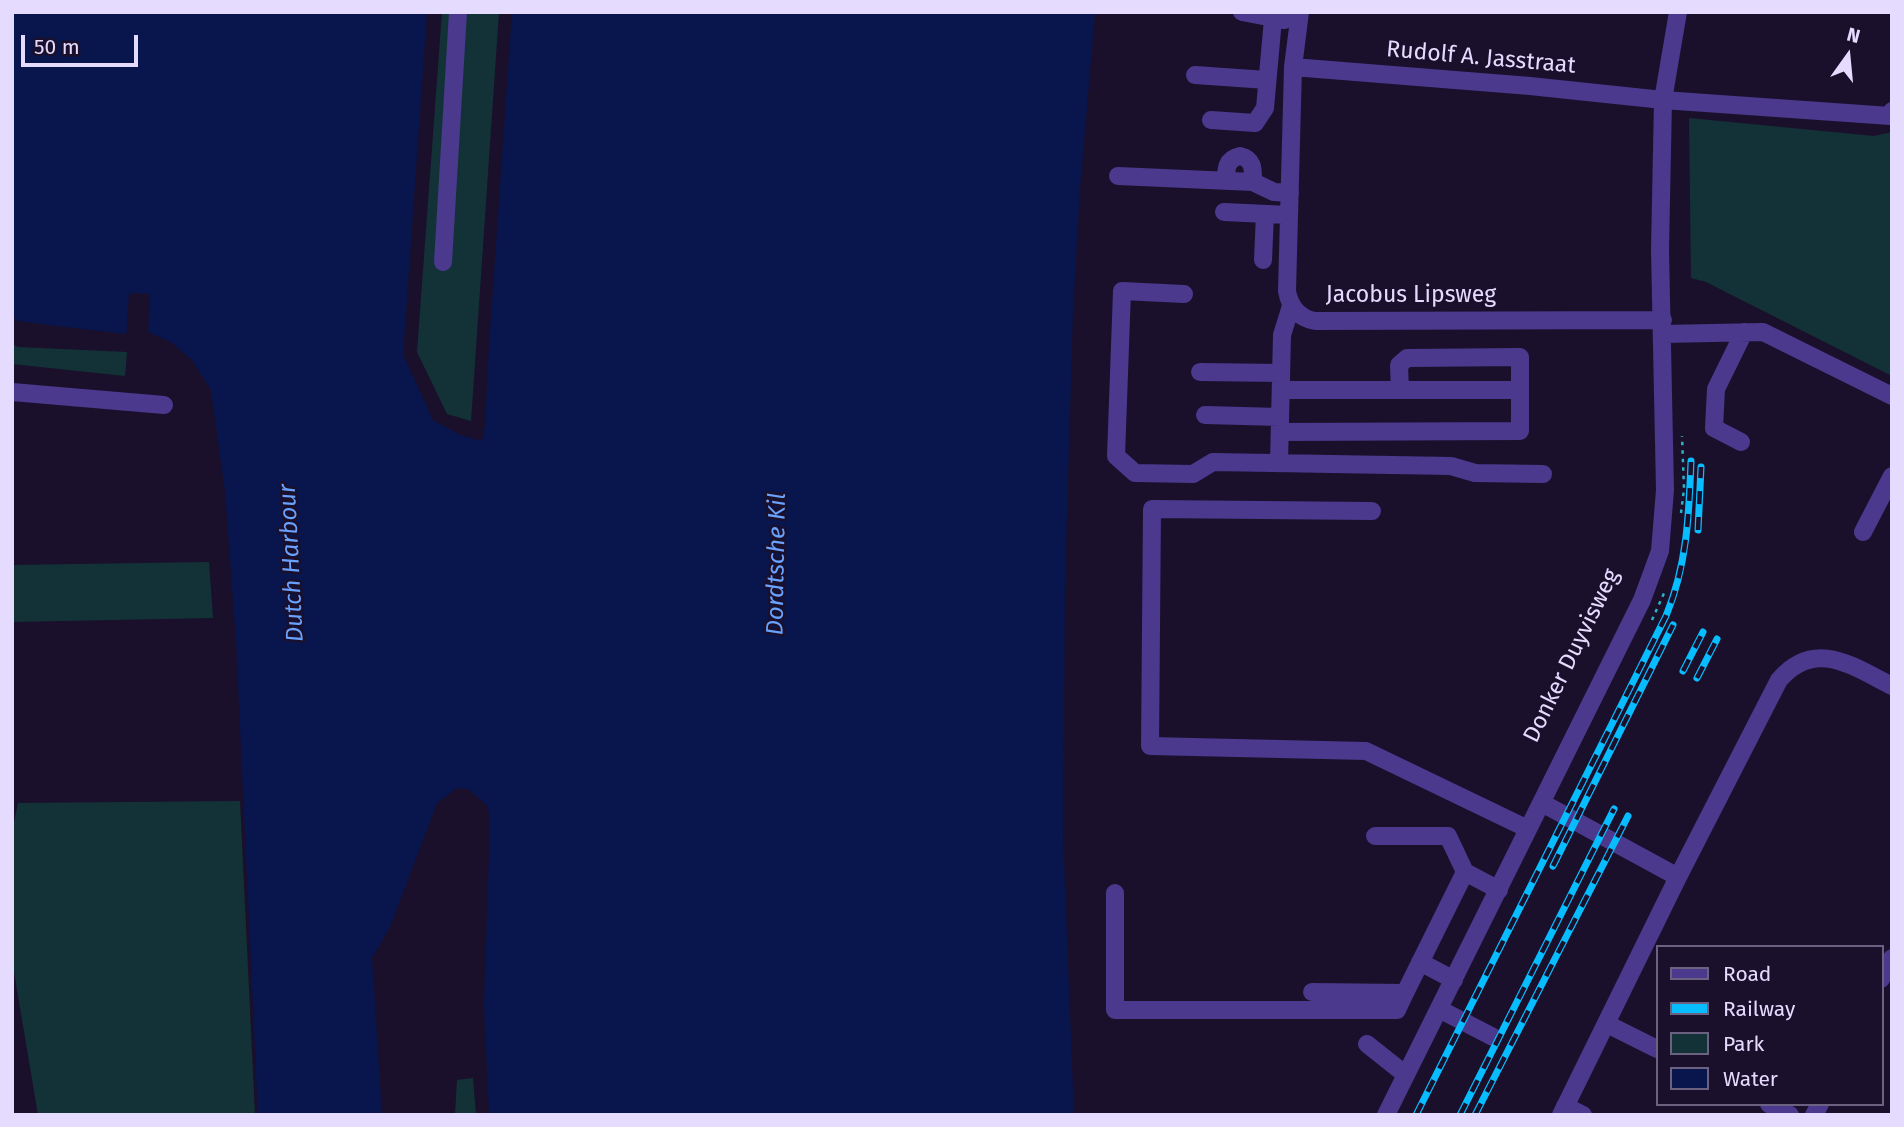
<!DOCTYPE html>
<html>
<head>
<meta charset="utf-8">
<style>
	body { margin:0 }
	#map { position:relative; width:1904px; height:1127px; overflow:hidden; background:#1a102c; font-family:"Fira Sans",sans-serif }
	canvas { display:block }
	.frame { position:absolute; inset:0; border:14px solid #e5dbff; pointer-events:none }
	.legend { position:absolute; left:1656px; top:945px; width:228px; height:161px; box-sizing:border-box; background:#1a102c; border:2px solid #6b6180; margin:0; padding:9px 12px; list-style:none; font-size:21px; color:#e5dbff }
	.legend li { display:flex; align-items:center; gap:14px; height:35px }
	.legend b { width:35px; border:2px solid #6b6180 }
	.north { position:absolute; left:1813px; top:21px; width:70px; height:70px; -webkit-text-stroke:5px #1a102c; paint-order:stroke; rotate:15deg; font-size:19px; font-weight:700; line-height:28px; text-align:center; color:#e5dbff }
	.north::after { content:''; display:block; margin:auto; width:24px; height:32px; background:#e5dbff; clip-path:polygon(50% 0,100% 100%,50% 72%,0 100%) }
	.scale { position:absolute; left:21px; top:35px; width:117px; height:32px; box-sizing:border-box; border:4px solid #e5dbff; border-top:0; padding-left:9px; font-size:21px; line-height:24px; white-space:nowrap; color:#e5dbff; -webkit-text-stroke:5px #1a102c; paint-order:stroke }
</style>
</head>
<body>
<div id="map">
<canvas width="1904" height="1127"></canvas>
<div class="frame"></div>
<ul class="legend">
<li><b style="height:9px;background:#4a398d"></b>Road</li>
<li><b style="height:9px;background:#07bdff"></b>Railway</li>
<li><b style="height:19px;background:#133237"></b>Park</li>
<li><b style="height:19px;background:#08164d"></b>Water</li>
</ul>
<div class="north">N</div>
<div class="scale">50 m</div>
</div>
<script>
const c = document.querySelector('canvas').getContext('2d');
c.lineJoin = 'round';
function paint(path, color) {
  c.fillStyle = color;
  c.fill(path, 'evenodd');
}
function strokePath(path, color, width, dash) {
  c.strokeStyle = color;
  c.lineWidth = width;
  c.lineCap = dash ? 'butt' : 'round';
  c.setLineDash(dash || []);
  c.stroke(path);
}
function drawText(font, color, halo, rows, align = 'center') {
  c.font = font + ' "Fira Sans",sans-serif';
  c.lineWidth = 5;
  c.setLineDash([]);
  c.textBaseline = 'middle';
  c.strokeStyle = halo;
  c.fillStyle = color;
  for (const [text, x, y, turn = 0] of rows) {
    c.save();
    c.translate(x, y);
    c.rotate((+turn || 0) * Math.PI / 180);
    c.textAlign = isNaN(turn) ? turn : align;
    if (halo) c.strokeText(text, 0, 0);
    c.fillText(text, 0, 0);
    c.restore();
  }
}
paint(new Path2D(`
	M442,12H499L471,421L447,414L417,352Z
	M1689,118L1874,136L1892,132V376L1706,282L1691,278Z
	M12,344L18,347L127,352L125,376L12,364Z
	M209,562L213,618L12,622V565Z
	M240,801L255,1115H38L12,960V831L18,803Z
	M473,1078L476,1115H455L457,1080Z`), '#133237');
paint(new Path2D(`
	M12,12H427L403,355L433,420L460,435L482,441L485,425L489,346L512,12H1095L1080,189L1073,311L1065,581L1063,836L1074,1115H489L484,1006L490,825L488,806L468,789L457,788L437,803L390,927L372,958L382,1115H258L236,640L225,491L211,390L192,360L171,342L148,332L126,334L49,325L18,321L12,317Z`), '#08164d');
paint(new Path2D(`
	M129,293L150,294L148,336L126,337Z`), '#1a102c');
strokePath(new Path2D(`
	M1681,513L1684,489L1682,436
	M1652,620L1665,591`), '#2ab4c4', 2.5, [3.5, 5]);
strokePath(new Path2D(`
	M1242,12L1284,20
	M1300,12L1293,67L1287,291C1290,308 1299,318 1315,321L1663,320
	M1293,67L1530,86L1663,100L1890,116L1892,111
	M1195,75L1267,80
	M1211,120L1255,123L1265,108L1273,19
	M1118,176L1253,182L1274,192L1290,193
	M1226,181C1226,169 1226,159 1240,156C1254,159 1253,170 1253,182
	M1224,212L1289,215
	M1263,260L1265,214
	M443,262L458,12
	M1184,294L1122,291L1116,456L1135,473L1193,474L1213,462L1451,466L1475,473L1543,474
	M1662,334L1763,332L1892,396
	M1200,372L1281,373
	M1281,390H1520
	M12,392L164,405
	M1205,415L1280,417
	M1280,432L1520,431V357L1407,358L1399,365L1400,390
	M1741,442L1714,428L1716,389L1744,332
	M1279,463L1282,335L1291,306
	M1372,511L1152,509L1150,746L1366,751L1528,829
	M1863,532L1892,476
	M1542,803L1678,877
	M1465,872L1499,890
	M1115,893V1010H1397L1405,993
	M1420,962L1454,980
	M1881,979L1892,958
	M1312,992L1405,993L1465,872L1448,836H1375
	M1439,1009L1493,1037
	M1607,1024L1657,1049
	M1367,1044L1406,1075
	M1769,1104L1790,1115
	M1565,1106L1583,1115
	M1386,1115L1642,600L1660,551L1665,490L1660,250L1663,100L1678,12
	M1561,1115L1678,877L1779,680C1815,638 1852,666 1892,686
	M1814,1115L1820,1104`), '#4a398d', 18);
const rail = new Path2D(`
	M1698,530L1701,467
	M1683,671L1703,632
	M1697,678L1717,639
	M1553,866L1673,625
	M1416,1115L1666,616C1687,565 1689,515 1691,461
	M1460,1115L1614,809
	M1475,1115L1628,816`);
strokePath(rail, '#07bdff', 7);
strokePath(rail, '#1a102c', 4.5, [13]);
drawText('23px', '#e5dbff', '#1a102c', [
	["Rudolf A. Jasstraat",1481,58,5],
	["Jacobus Lipsweg",1411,296],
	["Donker Duyvisweg",1572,656,-64]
]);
drawText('italic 24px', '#69a1ff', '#1a102c', [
	["Dutch Harbour",292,563,-93],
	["Dordtsche Kil",777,564,-89]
]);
</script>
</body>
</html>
